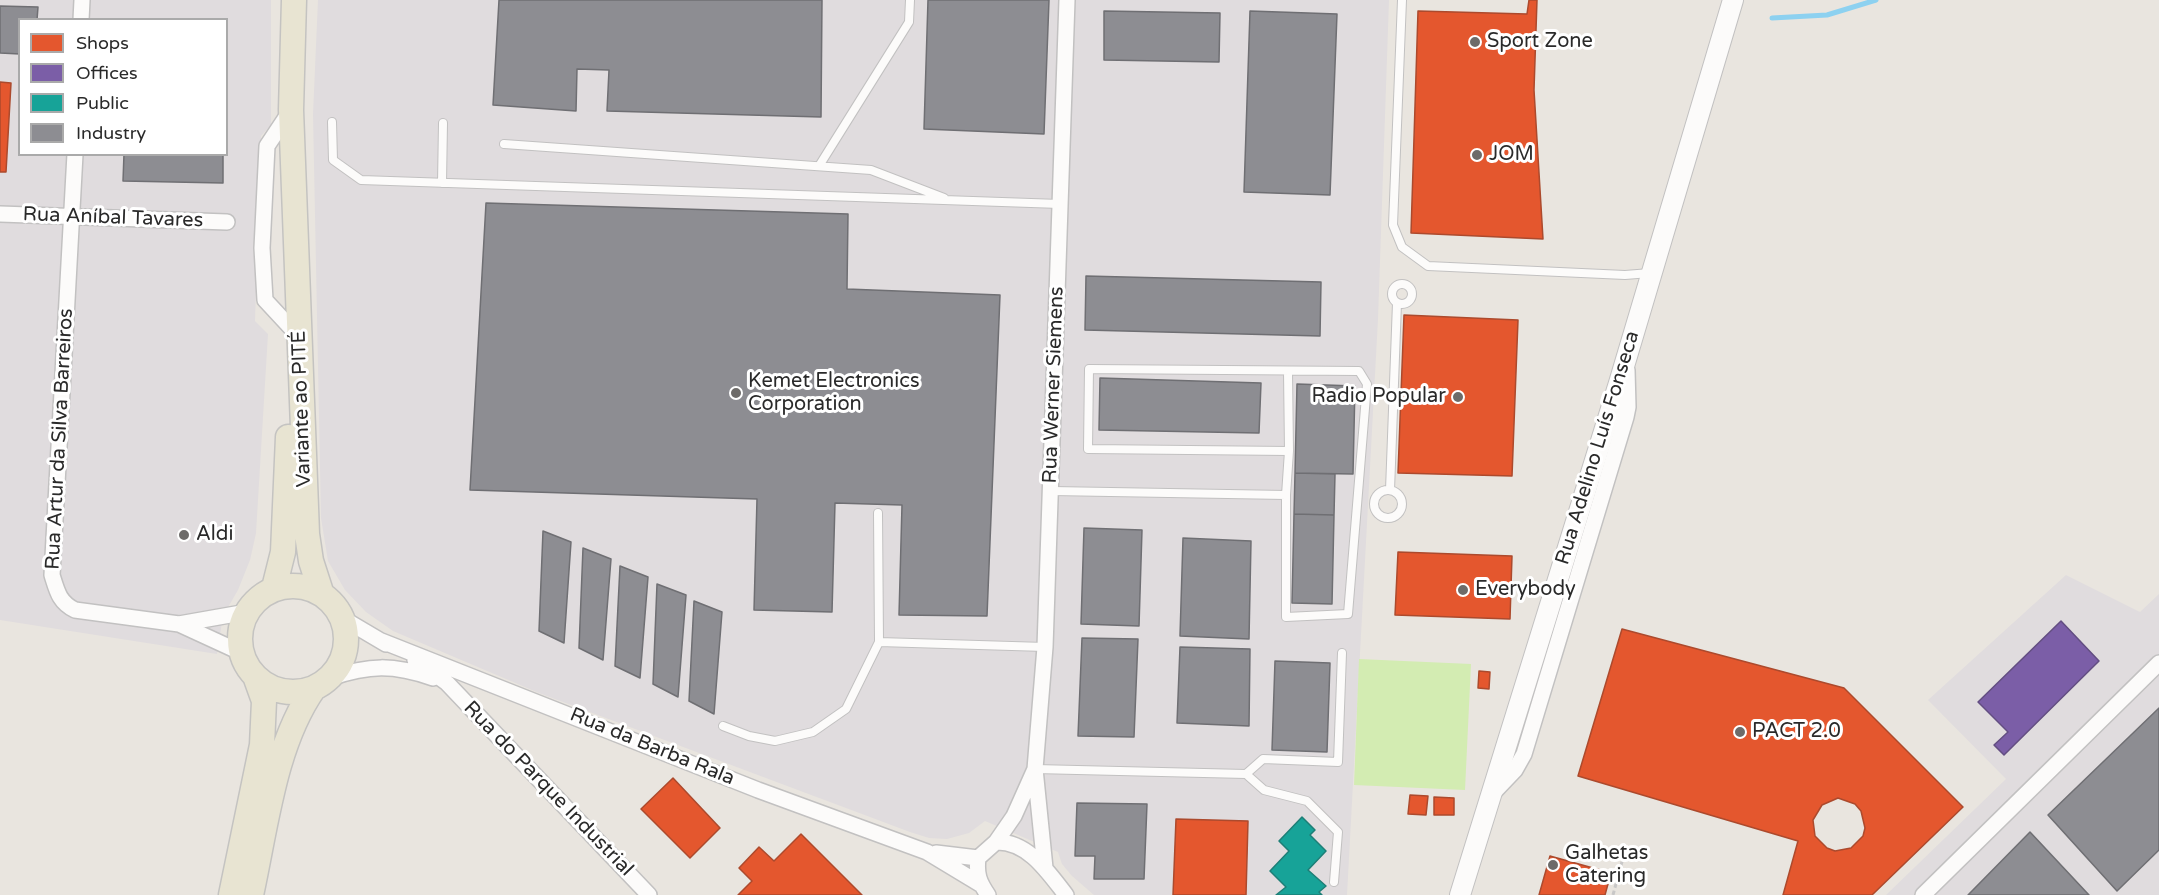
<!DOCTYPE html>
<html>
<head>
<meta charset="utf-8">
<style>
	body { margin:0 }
	#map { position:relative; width:2159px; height:895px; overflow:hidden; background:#e9e5df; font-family:"Varela Round",sans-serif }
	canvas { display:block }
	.legend { position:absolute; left:18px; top:18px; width:210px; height:138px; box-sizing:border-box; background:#fff; border:2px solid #aaa; margin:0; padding:8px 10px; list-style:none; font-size:18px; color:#2a2a2a }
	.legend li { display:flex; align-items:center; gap:12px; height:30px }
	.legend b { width:30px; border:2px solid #aaa }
</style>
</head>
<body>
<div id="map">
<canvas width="2159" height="895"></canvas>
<ul class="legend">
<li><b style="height:16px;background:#e4572e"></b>Shops</li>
<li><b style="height:16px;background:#7b5ea7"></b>Offices</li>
<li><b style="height:16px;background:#17a398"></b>Public</li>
<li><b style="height:16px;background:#8d8d92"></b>Industry</li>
</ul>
</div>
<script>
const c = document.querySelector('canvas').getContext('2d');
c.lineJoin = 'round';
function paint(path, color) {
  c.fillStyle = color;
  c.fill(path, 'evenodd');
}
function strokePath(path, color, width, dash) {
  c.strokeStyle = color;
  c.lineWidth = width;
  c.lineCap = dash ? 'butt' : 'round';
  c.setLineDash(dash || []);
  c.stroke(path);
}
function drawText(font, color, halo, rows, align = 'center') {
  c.font = font + ' "Varela Round",sans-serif';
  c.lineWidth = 6;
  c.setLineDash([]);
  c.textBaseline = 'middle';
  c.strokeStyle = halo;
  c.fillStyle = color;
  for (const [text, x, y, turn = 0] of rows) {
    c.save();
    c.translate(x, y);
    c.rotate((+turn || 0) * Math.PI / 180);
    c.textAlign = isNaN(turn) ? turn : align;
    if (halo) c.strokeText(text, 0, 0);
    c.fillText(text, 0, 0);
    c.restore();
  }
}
paint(new Path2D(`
	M0,0H271V125L261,136L255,321L268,334L256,533L250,560L238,590L223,616L217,654L0,620ZM20,20H226V154H20Z
	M318,0H1389L1378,319L1347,895H1094L1072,876L1062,864L1058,852L985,821L969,833L947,839L929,838L910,832L539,693L393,631L366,612L345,590L328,561L321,518L313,114Z
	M2066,575L2140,612L2159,594V895H1886L2006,779L1928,700Z`), '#e0dcde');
paint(new Path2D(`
	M1359,659L1471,664L1465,790L1354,785Z`), '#d3ecb2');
const shops = new Path2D(`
	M1529,0H1537L1534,90L1543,239L1411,233L1418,11L1527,14Z
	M0,82L11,83L6,172H0Z
	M1404,315L1518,320L1512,476L1398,473Z
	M1398,552L1512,556L1510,619L1395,615Z
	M1622,629L1844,688L1963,807L1872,895H1783L1798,841L1578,776ZM1838,798L1855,804L1861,811L1865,828L1863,836L1851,848L1835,851L1827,848L1815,836L1813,820L1822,805Z
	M1479,671L1490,672L1489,689L1478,688Z
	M673,778L720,828L690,858L641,809Z
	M1410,795L1428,796L1426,815L1408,814Z
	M1434,797L1454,798V815H1434Z
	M1176,819L1248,821L1246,895H1173Z
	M801,834L862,895H738L752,881L739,868L759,847L774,861Z
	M1550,856L1611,873L1605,895H1539Z`);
paint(shops, '#e4572e');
strokePath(shops, '#ac4a2d', 1.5);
const offices = new Path2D(`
	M2061,621L2099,661L2004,755L1994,745L2008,732L1978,702Z`);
paint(offices, '#7b5ea7');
strokePath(offices, '#634e82', 1.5);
const public = new Path2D(`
	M1302,817L1315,830L1310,835L1326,851L1308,870L1326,886L1319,892L1322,895H1276L1286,887L1270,871L1289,851L1279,841Z`);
paint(public, '#17a398');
strokePath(public, '#1d7f77', 1.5);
const industry = new Path2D(`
	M499,0H822L821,117L607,111L609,70L577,69L576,111L493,105Z
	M928,0H1049L1044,134L924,129Z
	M0,6L38,7L37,20H20V54L0,53Z
	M1104,11L1220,13L1219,62L1104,60Z
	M1250,11L1337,14L1330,195L1244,192Z
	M124,154H223V183L123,181Z
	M486,203L848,214L847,289L1000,295L987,616L899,615L902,505L835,503L832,612L754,610L757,499L470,490Z
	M1086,276L1321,282L1320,336L1085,330Z
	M1100,378L1261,383L1259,433L1099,430Z
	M1297,384L1355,386L1353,474L1295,473Z
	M1295,473L1335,474L1334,515L1294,514Z
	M1294,514L1334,515L1332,604L1292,603Z
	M1084,528L1142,530L1139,626L1081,624Z
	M543,531L571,542L564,643L539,631Z
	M1183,538L1251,541L1249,639L1180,636Z
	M583,548L611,559L603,660L579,648Z
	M620,566L648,577L640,678L615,666Z
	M657,584L686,595L678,697L653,684Z
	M694,601L722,612L714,714L689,701Z
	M1082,638L1138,639L1134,737L1078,736Z
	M1180,647L1250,649L1249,726L1177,723Z
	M1275,661L1330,663L1327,752L1272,750Z
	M2159,708V850L2117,891L2048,815Z
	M1077,803L1147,804L1144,879H1094L1095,856H1075Z
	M2030,832L2089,895H1968Z`);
paint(industry, '#8d8d92');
strokePath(industry, '#6f6f73', 1.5);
strokePath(new Path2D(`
	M1772,18L1827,15L1876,0`), '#8dd1f0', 5);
const service = new Path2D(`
	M1402,0L1393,225L1402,247L1428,266L1625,275L1650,273
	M332,122L333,160L361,180L1060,204
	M504,144L871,170L944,198
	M819,166L909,22L910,0
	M442,183L443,123
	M1392 294a10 10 0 1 1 20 0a10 10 0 1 1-20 0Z
	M1390,490L1397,303
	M1374 504a14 14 0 1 1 28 0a14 14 0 1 1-28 0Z
	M1052,491L1286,495V617L1348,614L1367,384L1359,371L1089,369L1088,449L1289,451L1288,372
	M1286,495L1289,451
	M878,513L879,642L1045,647
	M723,726L749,736L775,741L813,732L846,709L879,642
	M1035,769L1246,774
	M1246,774L1263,759L1338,762L1342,653
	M1246,774L1264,790L1307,801L1338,832L1334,882`);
const minor = new Path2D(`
	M81,20L82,0
	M291,110L267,146L262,248L265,300L291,328
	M75,154L52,575C57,591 59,602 75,610L179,624L247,612
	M0,214L227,222
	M342,618L386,644
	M179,624L242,653
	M379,640L758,790L927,852L980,884
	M415,660L447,683L649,895
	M330,678C369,665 393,664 433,678
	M1493,793L1515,770L1524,754L1626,417L1628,407L1627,370
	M996,842L1014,816L1035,769
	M936,853L978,858
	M1045,868L1035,769L1045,647L1067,0
	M988,895C979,882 976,874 978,858L996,842C1028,841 1048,872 1066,895
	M1923,895L2159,663`);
const tertiary = new Path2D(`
	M1460,895L1619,383L1733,0`);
const primary = new Path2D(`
	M294,0L291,110L307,534L311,561L321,592
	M240 639a53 53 0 1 1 106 0a53 53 0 1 1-106 0Z
	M274,588L283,552L288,437
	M231,895L262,745L264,701L255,676
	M251,895C266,827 274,745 314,688`);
strokePath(service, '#c2c1c1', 10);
strokePath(minor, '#c2c1c1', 18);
strokePath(tertiary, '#c2c1c1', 22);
strokePath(primary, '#c4c3c1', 27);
strokePath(new Path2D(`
	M1613,895L1623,858`), '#c8c7c7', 3, [4.5, 3]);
strokePath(service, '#fcfbfa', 8);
strokePath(minor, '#fcfbfa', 15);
strokePath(tertiary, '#fcfbfa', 20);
strokePath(primary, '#e8e4d2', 24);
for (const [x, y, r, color] of [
	[1475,42,6,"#6d6b69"],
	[1477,155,6,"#6d6b69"],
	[736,393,6,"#6d6b69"],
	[1458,397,6,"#6d6b69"],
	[184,535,6,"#6d6b69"],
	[1463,590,6,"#6d6b69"],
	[1740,732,6,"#6d6b69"],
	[1553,865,6,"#6d6b69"]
]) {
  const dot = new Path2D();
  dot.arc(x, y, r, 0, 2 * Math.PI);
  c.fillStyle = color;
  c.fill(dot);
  strokePath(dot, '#fff', 2);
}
drawText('20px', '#2a2a2a', '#fff', [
	["Sport Zone",1487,42],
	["JOM",1489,155],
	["Kemet Electronics",748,382],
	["Corporation",748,405],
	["Radio Popular",1446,397,"right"],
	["Aldi",196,535],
	["Everybody",1475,590],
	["PACT 2.0",1752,732],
	["Galhetas",1565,854],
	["Catering",1565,877]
], 'left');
drawText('20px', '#2a2a2a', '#fff', [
	["Rua Aníbal Tavares",113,218,2],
	["Rua Werner Siemens",1054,385,-88],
	["Variante ao PITÉ",302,409,-92],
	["Rua Artur da Silva Barreiros",60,439,-87],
	["Rua Adelino Luís Fonseca",1598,448,-73],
	["Rua da Barba Rala",652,747,22],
	["Rua do Parque Industrial",548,789,46]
]);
</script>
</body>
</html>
